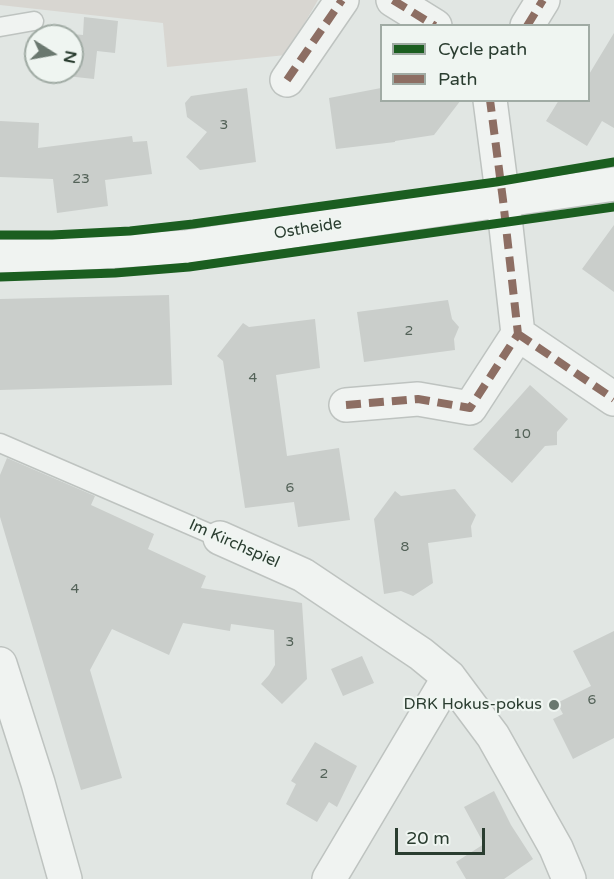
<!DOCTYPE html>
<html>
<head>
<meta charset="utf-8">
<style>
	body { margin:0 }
	#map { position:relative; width:614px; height:879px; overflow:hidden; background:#e1e6e3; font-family:"Varela Round",sans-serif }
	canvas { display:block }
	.legend { position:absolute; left:380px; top:24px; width:210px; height:78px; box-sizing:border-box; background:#eff5f1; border:2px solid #a0aba4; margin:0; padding:8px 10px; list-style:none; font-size:18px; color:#2a3d30 }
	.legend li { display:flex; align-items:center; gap:12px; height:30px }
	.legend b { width:30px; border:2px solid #a0aba4 }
	.north { position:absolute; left:24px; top:24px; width:60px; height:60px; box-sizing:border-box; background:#eff5f1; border:2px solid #a0aba4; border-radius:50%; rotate:101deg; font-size:16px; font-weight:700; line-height:24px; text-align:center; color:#2a3d30 }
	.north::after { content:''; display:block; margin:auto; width:21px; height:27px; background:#6a786f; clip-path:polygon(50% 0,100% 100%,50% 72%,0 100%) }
	.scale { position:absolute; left:395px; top:828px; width:90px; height:27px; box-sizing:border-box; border:3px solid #2a3d30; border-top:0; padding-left:8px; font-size:18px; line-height:21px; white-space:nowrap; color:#2a3d30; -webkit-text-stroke:4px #eff5f1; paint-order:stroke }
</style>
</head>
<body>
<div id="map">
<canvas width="614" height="879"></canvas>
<ul class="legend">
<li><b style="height:8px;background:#1b5e20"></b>Cycle path</li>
<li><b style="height:8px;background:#8d6e63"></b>Path</li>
</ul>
<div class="north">N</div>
<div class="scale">20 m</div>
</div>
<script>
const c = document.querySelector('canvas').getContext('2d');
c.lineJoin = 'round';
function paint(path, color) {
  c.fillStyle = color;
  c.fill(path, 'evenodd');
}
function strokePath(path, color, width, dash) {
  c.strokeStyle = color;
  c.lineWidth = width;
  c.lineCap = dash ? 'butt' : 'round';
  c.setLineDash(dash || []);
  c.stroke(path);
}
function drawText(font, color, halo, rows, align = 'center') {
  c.font = font + ' "Varela Round",sans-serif';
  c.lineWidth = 4.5;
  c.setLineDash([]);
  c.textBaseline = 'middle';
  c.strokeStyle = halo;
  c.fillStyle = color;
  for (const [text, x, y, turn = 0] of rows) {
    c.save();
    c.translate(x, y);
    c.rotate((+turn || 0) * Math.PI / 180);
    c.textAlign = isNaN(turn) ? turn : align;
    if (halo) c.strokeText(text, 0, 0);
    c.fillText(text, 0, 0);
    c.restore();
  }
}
paint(new Path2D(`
	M0,0H318L286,55L167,67L163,23L0,5Z`), '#d8d6d1');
paint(new Path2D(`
	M84,17L118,21L115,53L97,51L94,79L48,74V72H72V36H52V32L83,35Z
	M614,33V128L602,121L587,146L546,121L559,100H588V76Z
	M247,88L256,162L200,170L186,157L207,132L187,117L185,103L191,96Z
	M381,88V100H461L434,135L395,141V142L336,149L329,98Z
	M0,121L39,123L38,148L132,136L133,142L147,141L152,174L105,180L108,206L57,213L53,179L0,177Z
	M614,225V292L582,269Z
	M169,295L172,385L0,390V299Z
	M448,300L452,319L459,327L454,339L455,350L364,362L357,312Z
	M315,319L320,368L276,375L287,456L339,448L350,520L298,527L294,502L245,508L223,361L217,356L243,323L249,327Z
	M530,385L568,419L557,432V445L545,446L512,483L473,449Z
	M7,458L95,496L91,505L154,534L148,549L206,576L201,588L302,603L307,679L282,704L261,684L269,675L275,665L274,630L231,624L230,631L183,623L169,655L112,629L90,670L122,778L81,790L0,517V475Z
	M455,489L476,515L471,526L472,537L428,543L433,583L413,596L401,591L384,594L374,519L395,491L401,496Z
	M614,631V738L573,759L553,719L563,714L557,703L591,686L573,651Z
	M362,656L374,683L343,696L331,669Z
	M315,742L357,766L337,807L329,802L317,822L286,804L296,784L291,781Z
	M494,791L511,825L533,859L504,879H466L456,862L484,844L464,807Z`), '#cacecb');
const lane = new Path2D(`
	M0,27L34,21
	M0,443L220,538`);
const street = new Path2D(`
	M393,0L435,26
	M527,26L543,0
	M287,80L342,0
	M0,256H38L185,247L614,184
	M518,334L614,399
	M346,405L418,399L470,408L518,334L503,200L490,100
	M220,538L303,575L421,654L449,677L493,736L556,848L569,879
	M0,664L38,783L65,879
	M329,879L449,677`);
strokePath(lane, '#bec3c0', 21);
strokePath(street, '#bec3c0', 36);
strokePath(lane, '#f0f3f1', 18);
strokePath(street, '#f0f3f1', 33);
strokePath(new Path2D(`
	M393,0L435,26
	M527,26L543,0
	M287,80L342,0
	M518,334L614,399
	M346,405L418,399L470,408L518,334L503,200L490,100`), '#8d6e63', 8, [15, 8]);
strokePath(new Path2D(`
	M0,235H52L130,231L193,224L496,182L614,162
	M0,277L115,273L189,267L614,207`), '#1b5e20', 9);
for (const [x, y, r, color] of [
	[554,705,6,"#6a786f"]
]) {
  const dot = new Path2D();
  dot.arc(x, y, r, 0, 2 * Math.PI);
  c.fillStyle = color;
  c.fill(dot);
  strokePath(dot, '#eff5f1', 2);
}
drawText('14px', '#536258', null, [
	["3",224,125],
	["23",81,179],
	["2",409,331],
	["4",253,378],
	["10",522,434],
	["6",290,488],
	["8",405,547],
	["4",75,589],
	["3",290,642],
	["6",592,700],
	["2",324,774]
]);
drawText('16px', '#2a3d30', '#eff5f1', [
	["Ostheide",308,229,-9],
	["Im Kirchspiel",234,544,24]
]);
drawText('16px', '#2a3d30', '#eff5f1', [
	["DRK Hokus-pokus",542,705]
], 'right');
</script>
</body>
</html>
